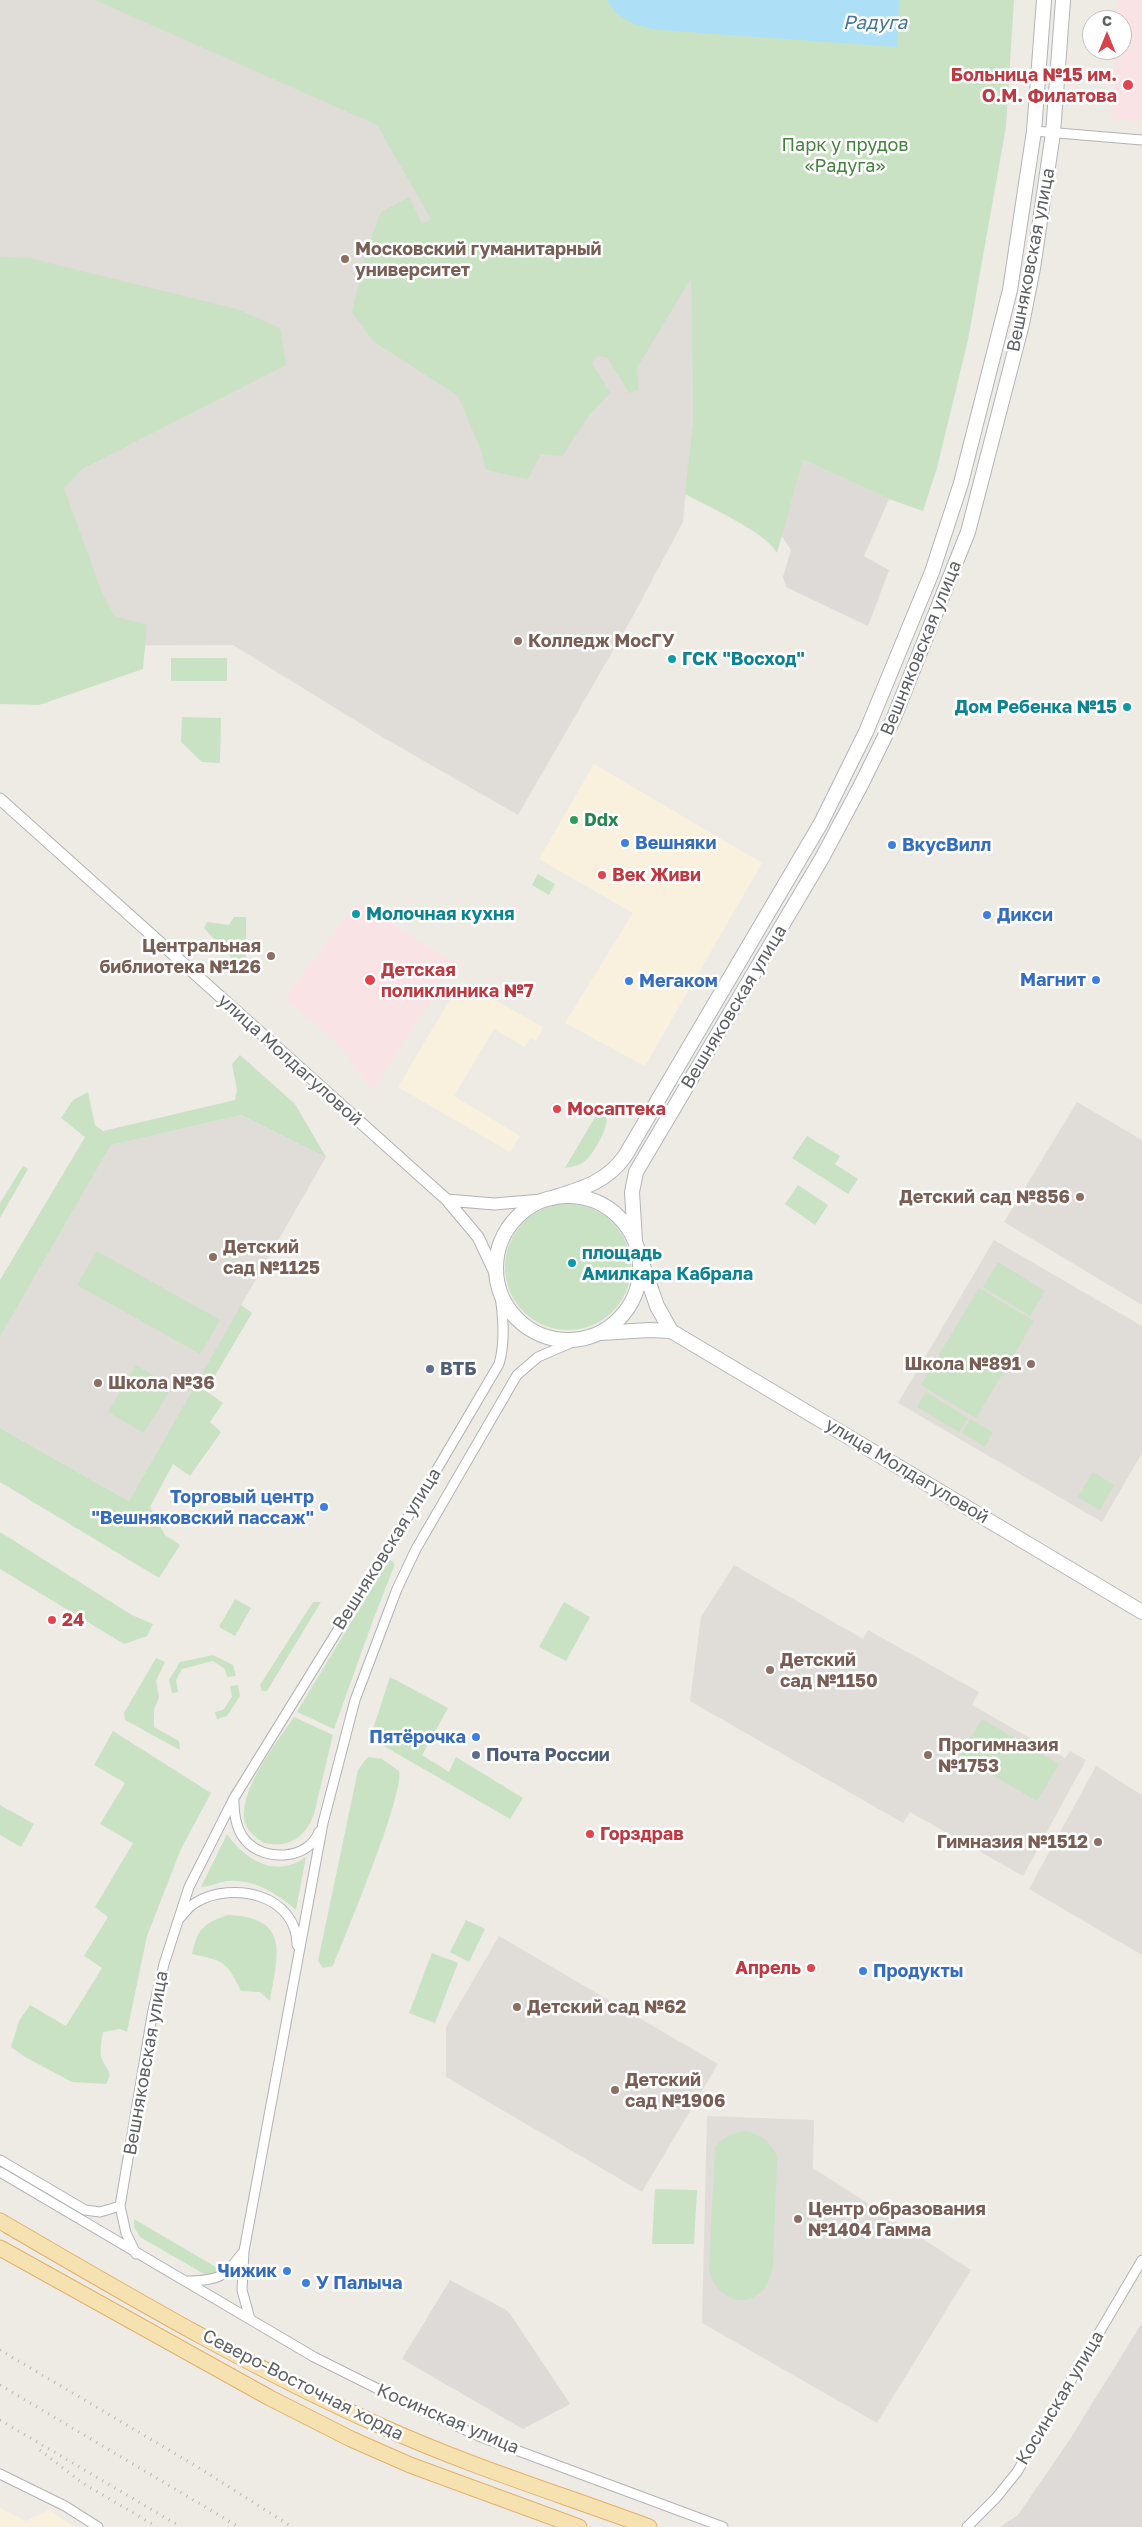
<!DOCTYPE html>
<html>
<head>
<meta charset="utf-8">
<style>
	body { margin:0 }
	#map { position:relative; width:1142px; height:2527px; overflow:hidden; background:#eeebe5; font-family:"Golos Text",sans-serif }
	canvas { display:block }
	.north { position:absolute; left:1082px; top:10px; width:50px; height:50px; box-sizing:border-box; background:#fff; border:1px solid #bec0c1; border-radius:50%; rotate:0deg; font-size:14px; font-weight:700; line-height:20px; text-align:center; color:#5d6164 }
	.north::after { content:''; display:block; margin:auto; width:18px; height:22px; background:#d7424b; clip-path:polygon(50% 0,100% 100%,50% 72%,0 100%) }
</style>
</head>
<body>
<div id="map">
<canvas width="1142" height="2527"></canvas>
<div class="north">С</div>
</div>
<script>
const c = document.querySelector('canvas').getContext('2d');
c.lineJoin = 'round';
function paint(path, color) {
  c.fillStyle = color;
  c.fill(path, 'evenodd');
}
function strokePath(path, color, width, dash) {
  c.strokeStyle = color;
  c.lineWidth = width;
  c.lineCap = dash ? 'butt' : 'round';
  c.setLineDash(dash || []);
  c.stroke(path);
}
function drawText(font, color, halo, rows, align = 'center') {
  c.font = font + ' "Golos Text",sans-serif';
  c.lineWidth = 5;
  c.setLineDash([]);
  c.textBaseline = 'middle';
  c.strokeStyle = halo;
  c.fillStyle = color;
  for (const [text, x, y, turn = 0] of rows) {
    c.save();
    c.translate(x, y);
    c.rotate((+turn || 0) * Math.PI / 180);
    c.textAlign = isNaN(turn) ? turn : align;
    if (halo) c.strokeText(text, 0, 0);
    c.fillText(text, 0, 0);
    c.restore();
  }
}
paint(new Path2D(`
	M594,764L762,863L645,1066L565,1023L633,913L539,859Z
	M461,981L543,1027L536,1041L530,1038L525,1047L494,1029L454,1096L520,1136L510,1152L398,1087Z
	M0,2508L26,2521L49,2510L74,2527H0Z`), '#faf0de');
paint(new Path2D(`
	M803,460L889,499L864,556L889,570L868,626L786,587L783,577L791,550L781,535Z
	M450,2280L508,2311L570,2404L523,2429L402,2359Z
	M1142,2323V2527H1000L1018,2515L1070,2439Z`), '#dddad7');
paint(new Path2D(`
	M0,0H587L689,97L693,421L683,522L633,616L518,815L384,738L233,645L0,646Z
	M1077,1102L1142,1140V1305L1004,1222Z
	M241,1115L326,1157L129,1501L0,1428V1337L111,1145Z
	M994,1240L1142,1326V1453L1102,1522L898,1403Z
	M734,1565L863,1639L868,1630L979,1692L972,1705L1065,1758L1070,1751L1086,1760L1023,1876L910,1812L903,1823L690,1701L701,1617Z
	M1096,1766L1142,1795V1955L1029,1889Z
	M499,1936L718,2064L642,2192L446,2077V2027Z
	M707,2116L814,2120L813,2168L971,2270L877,2423L702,2323Z`), '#e0dcd7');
paint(new Path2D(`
	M1118,0H1142V122L1112,119L1115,50H1122V20H1117Z
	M357,902L454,962L373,1091L340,1046L285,998Z`), '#f9e3e4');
paint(new Path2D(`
	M95,0H1014L1006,127L968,340L937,468L923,511L889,499L803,460L777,553C767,533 707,506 685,494L693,421L691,278L637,368L639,390L629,393L608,358L598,356L592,363L610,393L589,415L562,456L541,454L528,479L486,470L481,450L458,396L373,341L352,312L367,247L381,212L409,197L422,224L431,219L377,125Z
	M0,257L29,258L237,309L280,328L286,365L82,469L64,488L102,593L114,616L147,625L143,669L39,705L0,704Z
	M171,658H227V681H171Z
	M182,717L221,718L220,763L202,762L181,742Z
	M538,874L555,884L549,895L532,885Z
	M234,917H246V963L237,964L204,928L207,922L229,925Z
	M240,1055L295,1104L326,1157L241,1115L111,1145L0,1337V1280L85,1137L61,1118L73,1100L88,1092L95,1125L103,1131L235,1100L237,1090L232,1064Z
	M598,1112L606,1117C610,1125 594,1153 587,1159C582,1165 572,1167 565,1168Z
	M807,1136L840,1156L835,1164L858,1179L848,1194L792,1158Z
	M23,1166L28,1169L0,1218V1203Z
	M798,1185L828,1205L815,1225L785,1204Z
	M505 1267a63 63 0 1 1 126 0a63 63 0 1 1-126 0Z
	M97,1251L220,1320L200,1354L77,1285Z
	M998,1262L1045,1291L1030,1316L983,1287Z
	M979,1288L1034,1321L976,1418L921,1385Z
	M241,1305L252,1313L206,1391L223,1403L210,1422L221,1432L190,1476L173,1464L150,1507L165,1535L180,1545L159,1578L0,1482V1428L129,1501Z
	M136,1365L172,1387L144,1433L108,1412Z
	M926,1392L968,1418L959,1432L917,1407Z
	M970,1419L993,1432L985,1447L962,1433Z
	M1093,1472L1114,1485L1100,1510L1078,1497Z
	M0,1532L132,1615L153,1624L147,1636L124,1644L0,1569Z
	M389,1559L395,1564L372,1623L334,1729L297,1712Z
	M235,1599L251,1608L235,1636L219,1627Z
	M313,1602H321L267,1691H262L260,1685Z
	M564,1602L590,1617L566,1661L539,1647Z
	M213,1655L233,1665L236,1676L227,1677L225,1669L213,1661L182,1669L176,1680L178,1692L172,1693L169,1680L180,1662Z
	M156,1658L165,1662L156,1681L159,1697L154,1710V1727L179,1741L180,1750L125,1720L124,1713Z
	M390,1677L448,1708L422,1755L449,1772L456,1757L523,1798L510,1819L370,1738Z
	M238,1685L240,1696L227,1716L217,1719L215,1712L223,1710L232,1697L230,1686Z
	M294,1717L333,1735L314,1814C305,1838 290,1848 264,1843C258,1839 251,1834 247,1827C232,1798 278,1741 294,1717Z
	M982,1719L1059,1764L1037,1801L960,1756Z
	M113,1731L211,1793L181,1849L147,1936L127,2032L120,2029L103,2032C102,2039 100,2048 101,2056C104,2068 115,2071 106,2084L72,2082L25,2057L11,2047L19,2021L30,2005L66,2026L102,1968L84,1956L108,1917L95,1907L133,1843L100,1824L125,1783L94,1765Z
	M369,1757L382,1759L399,1771C405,1793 345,1936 333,1966L323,1968L318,1961L358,1770L366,1759Z
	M0,1805L34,1824L21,1847L0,1835Z
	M227,1834C245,1860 276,1879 306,1857L296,1910C277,1894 255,1879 228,1881C219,1882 209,1887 201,1887Z
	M227,1915C291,1917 278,1954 270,2001L260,1992L241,1991C226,1960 223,1961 192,1954C198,1928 203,1924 227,1915Z
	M466,1920L485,1929L469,1962L450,1952Z
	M432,1953L458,1963L435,2023L409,2013Z
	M745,2131C761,2135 771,2141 777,2157L773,2265C771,2273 769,2284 763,2290C741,2312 714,2295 709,2268L715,2148C723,2137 731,2133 745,2131Z
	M655,2189L697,2190L694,2244H652Z
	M134,2219L221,2270L216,2274H204L140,2237L134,2227Z`), '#c9e2c4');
paint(new Path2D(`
	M607,0H899L897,47L659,30C639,27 617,20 607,0Z`), '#ade0f6');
const minor = new Path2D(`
	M1034,131L1142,140
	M234,1801C234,1816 236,1830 246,1841C265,1862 308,1860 319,1832
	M179,1919C184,1914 189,1906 195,1903C233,1880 297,1895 297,1945
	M0,2160L85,2210L100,2212L120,2206
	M0,2172L314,2357L408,2404L481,2437L723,2527
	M136,2254L126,2233L120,2206L153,2010L164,1964L189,1887L234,1798L433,1476L499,1364C506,1340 503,1313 499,1289
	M188,2281C222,2280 223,2277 244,2251
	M250,2319L242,2290L244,2251L323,1823L355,1700L397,1589L416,1549L517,1375L538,1357L582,1338
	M0,2474L65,2506L98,2527
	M967,2527L996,2498L1017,2472L1142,2260`);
const tertiary = new Path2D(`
	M0,799L447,1200L478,1237L496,1275
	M447,1200L494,1204L542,1200`);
const secondary = new Path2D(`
	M496 1268a72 72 0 1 1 144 0a72 72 0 1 1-144 0Z
	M552,1198C581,1189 607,1182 625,1156L821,823L866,732L932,572L961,483L1010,290L1034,131L1044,0
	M635,1241L632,1192L636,1172L822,858L861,785L893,720L968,532L1022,324L1033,268L1053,133L1063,0
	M640,1257L657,1306L671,1331L1142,1612
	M601,1333L649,1330L671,1331`);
const primary = new Path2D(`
	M0,2221C125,2294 251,2368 383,2427C469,2466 560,2494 649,2527
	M0,2248L270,2398L351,2439L410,2465L579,2527`);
strokePath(minor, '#b0b3b6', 11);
strokePath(tertiary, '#b0b3b6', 13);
strokePath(secondary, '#b1b5b8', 16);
strokePath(primary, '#e2b069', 17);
strokePath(minor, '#fff', 9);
strokePath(tertiary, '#fff', 11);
strokePath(secondary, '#fff', 14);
strokePath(primary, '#f6e2b1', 15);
strokePath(new Path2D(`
	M0,2350L201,2469L292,2527
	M0,2385L239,2527
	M0,2420L181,2527
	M40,2450L81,2482L157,2527`), '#b3b4b4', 3, [1, 6]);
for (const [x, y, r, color] of [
	[1128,85,6,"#e0444e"],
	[345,259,5,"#8d6e63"],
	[518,641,5,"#8d6e63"],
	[672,659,5,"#0f9aa8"],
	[1127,707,5,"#0f9aa8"],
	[574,820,5,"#2e9e5b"],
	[625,843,5,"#3f7fe0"],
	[892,845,5,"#3f7fe0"],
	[602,875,5,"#e0444e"],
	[356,914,5,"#0f9aa8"],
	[987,915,5,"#3f7fe0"],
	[271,956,5,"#8d6e63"],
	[370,980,6,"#e0444e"],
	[1096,980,5,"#3f7fe0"],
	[629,981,5,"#3f7fe0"],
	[557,1109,5,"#e0444e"],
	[1080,1197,5,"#8d6e63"],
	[213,1257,5,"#8d6e63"],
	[572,1263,5,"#0f9aa8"],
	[1031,1364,5,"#8d6e63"],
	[430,1369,5,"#5c6f8a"],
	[98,1383,5,"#8d6e63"],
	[324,1507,5,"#3f7fe0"],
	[52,1620,5,"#e0444e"],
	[770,1670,5,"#8d6e63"],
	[476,1737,5,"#3f7fe0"],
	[476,1755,5,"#5c6f8a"],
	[928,1755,5,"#8d6e63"],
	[590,1834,5,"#e0444e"],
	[1098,1842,5,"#8d6e63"],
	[811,1968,5,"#e0444e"],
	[863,1971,5,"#3f7fe0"],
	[517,2007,5,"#8d6e63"],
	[615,2090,5,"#8d6e63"],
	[798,2219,5,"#8d6e63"],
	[287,2271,5,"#3f7fe0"],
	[306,2283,5,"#3f7fe0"]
]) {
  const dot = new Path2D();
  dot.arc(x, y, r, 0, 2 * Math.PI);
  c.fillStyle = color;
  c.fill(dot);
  strokePath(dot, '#fff', 2);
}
drawText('bold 18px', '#be3a42', '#fff', [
	["Больница №15 им.",1117,75,"right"],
	["О.М. Филатова",1117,96,"right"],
	["Век Живи",612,875],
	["Детская",381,970],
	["поликлиника №7",381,991],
	["Мосаптека",567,1109],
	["24",62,1620],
	["Горздрав",600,1834],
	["Апрель",801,1968,"right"]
], 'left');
drawText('18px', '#45813f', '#fff', [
	["Парк у прудов",845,145],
	["«Радуга»",845,166]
]);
drawText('bold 18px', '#785e54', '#fff', [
	["Московский гуманитарный",355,249],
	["университет",355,270],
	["Колледж МосГУ",528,641],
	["Центральная",261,946,"right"],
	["библиотека №126",261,967,"right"],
	["Детский сад №856",1070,1197,"right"],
	["Детский",223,1247],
	["сад №1125",223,1268],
	["Школа №891",1021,1364,"right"],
	["Школа №36",108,1383],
	["Детский",780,1660],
	["сад №1150",780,1681],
	["Прогимназия",938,1745],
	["№1753",938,1766],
	["Гимназия №1512",1088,1842,"right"],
	["Детский сад №62",527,2007],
	["Детский",625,2080],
	["сад №1906",625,2101],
	["Центр образования",808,2209],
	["№1404 Гамма",808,2230]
], 'left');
drawText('18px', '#5d6164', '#fff', [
	["Вешняковская улица",1031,260,-79],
	["Вешняковская улица",921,648,-68],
	["Вешняковская улица",734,1007,-59],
	["улица Молдагуловой",290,1060,42],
	["улица Молдагуловой",907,1471,31],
	["Вешняковская улица",387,1549,-58],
	["Вешняковская улица",146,2063,-80],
	["Северо-Восточная хорда",303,2385,27],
	["Косинская улица",1060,2398,-59],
	["Косинская улица",448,2419,23]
]);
drawText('bold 18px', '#0d838f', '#fff', [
	["ГСК \"Восход\"",682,659],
	["Дом Ребенка №15",1117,707,"right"],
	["Молочная кухня",366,914],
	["площадь",582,1253],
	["Амилкара Кабрала",582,1274]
], 'left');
drawText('bold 18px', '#27864d', '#fff', [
	["Ddx",584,820]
], 'left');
drawText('bold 18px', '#366cbe', '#fff', [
	["Вешняки",635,843],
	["ВкусВилл",902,845],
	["Дикси",997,915],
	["Магнит",1086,980,"right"],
	["Мегаком",639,981],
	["Торговый центр",314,1497,"right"],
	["\"Вешняковский пассаж\"",314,1518,"right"],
	["Пятёрочка",466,1737,"right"],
	["Продукты",873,1971],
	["Чижик",277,2271,"right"],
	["У Палыча",316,2283]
], 'left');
drawText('bold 18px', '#4e5e75', '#fff', [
	["ВТБ",440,1369],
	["Почта России",486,1755]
], 'left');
drawText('italic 19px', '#457796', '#fff', [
	["Радуга",875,23]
]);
</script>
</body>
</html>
